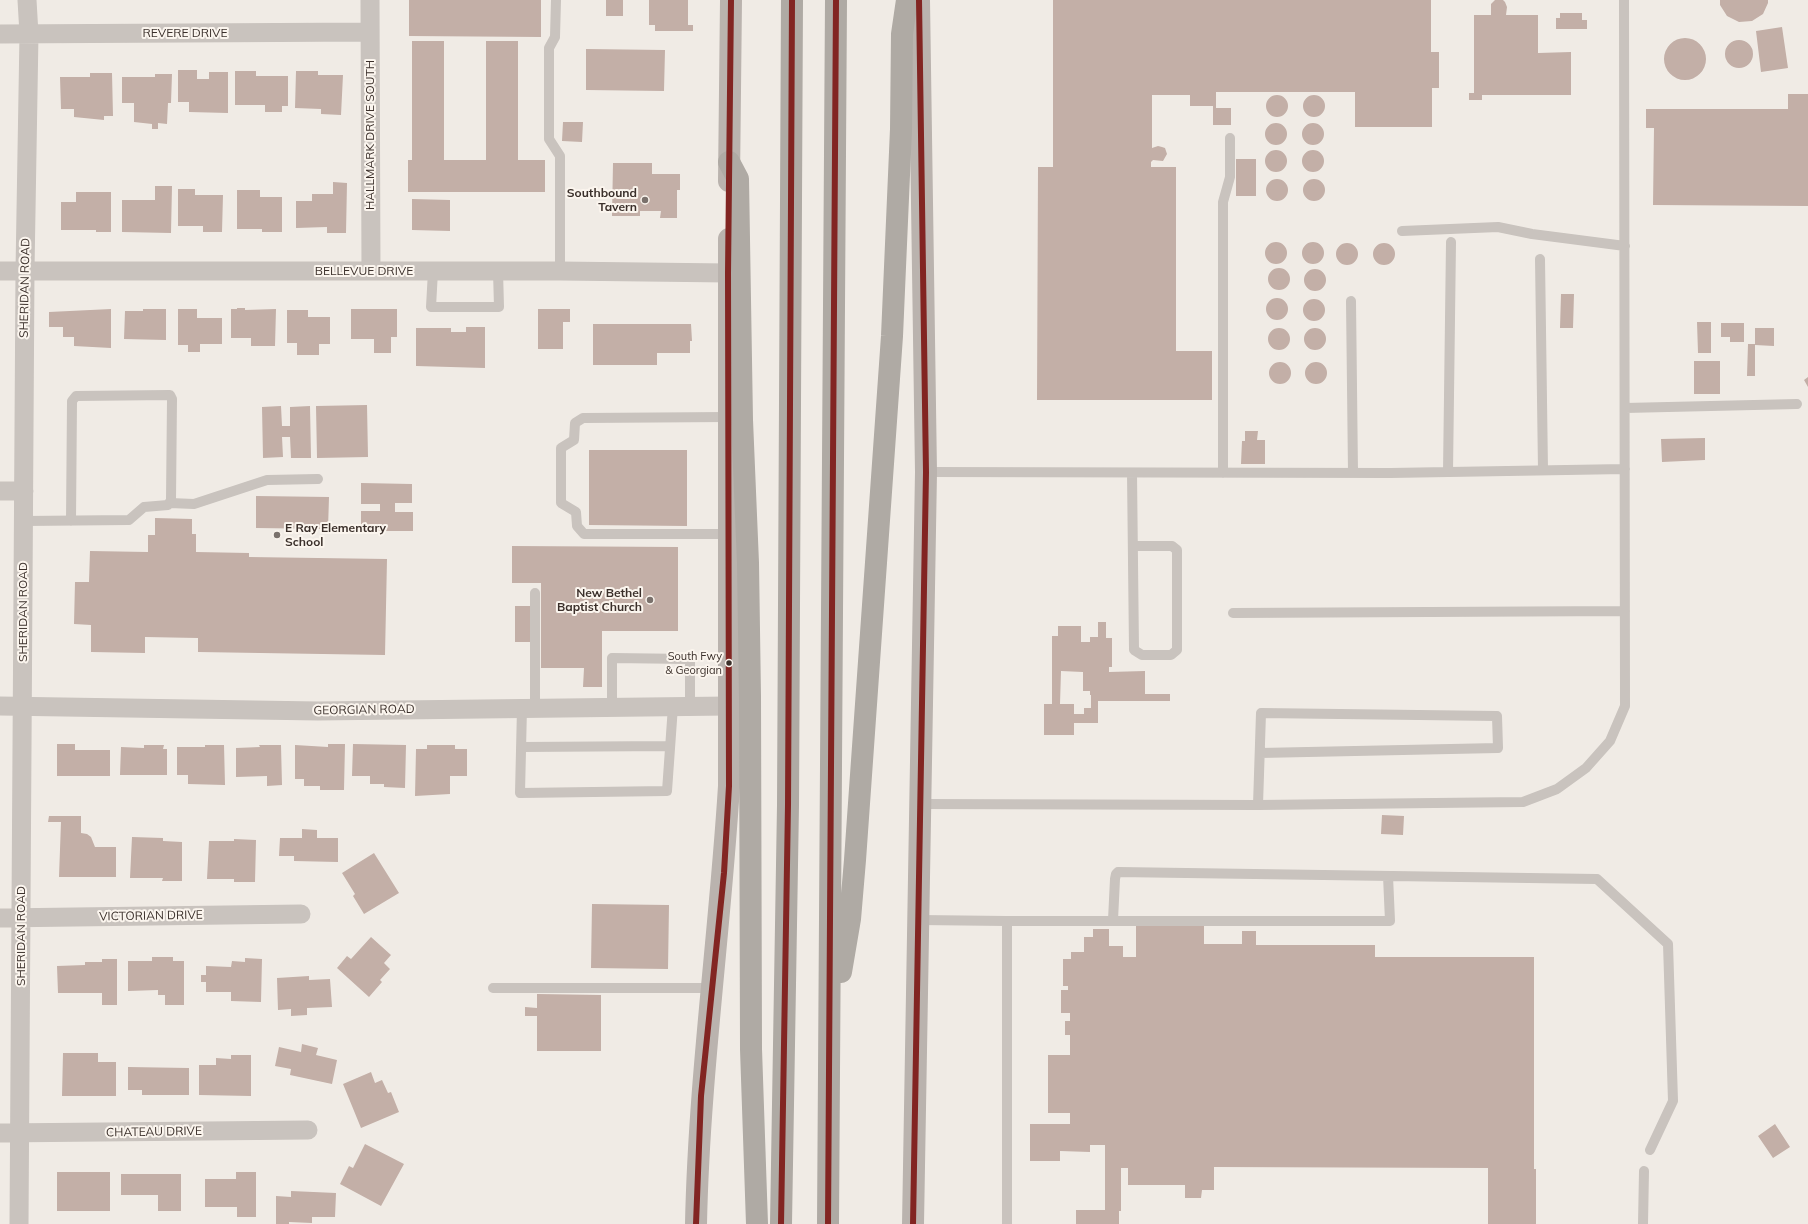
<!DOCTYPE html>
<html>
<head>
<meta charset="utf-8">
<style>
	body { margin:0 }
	canvas { display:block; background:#f0ebe5 }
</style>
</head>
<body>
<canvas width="1808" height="1224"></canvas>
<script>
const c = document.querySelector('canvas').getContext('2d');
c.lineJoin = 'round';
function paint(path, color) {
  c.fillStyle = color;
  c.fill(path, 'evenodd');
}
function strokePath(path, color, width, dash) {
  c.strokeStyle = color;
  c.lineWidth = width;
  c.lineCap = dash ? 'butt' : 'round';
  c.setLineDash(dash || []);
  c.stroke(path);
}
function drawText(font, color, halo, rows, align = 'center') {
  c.font = font + ' Mulish,sans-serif';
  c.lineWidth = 4;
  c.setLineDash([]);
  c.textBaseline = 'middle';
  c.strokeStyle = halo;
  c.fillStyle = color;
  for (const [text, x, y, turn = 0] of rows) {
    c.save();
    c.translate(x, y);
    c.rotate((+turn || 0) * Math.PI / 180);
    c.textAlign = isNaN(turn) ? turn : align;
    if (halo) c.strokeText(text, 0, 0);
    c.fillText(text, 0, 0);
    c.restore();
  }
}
paint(new Path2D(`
	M409,0H541V37L409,36Z
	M606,0H623V16H606Z
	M649,0H688V25H693V31H655V25H649Z
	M1053,0H1431V52H1439V88H1432V127H1355V92H1216V108H1231V125H1213V106H1190V95H1152V148L1158,146L1162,147L1165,148L1167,154L1163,161L1153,160L1151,162V167H1176V351H1212V400H1037L1038,167H1053Z
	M1495,0H1503L1505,2L1507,7L1506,15H1538V53L1571,52V95H1482V100H1469V93H1474V15H1491V4Z
	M1720,0H1768V3L1763,14L1752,21L1739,22L1727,16L1720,5Z
	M1560,13H1582V20H1587V29H1556V18H1560Z
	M1782,27L1788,68L1761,72L1756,31Z
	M1664 59a21 21 0 1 1 42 0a21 21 0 1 1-42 0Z
	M1725 54a14 14 0 1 1 28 0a14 14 0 1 1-28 0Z
	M412,41H444V160H486V41H518V160H545V192H408V160H412Z
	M586,49L665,50L664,91L586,90Z
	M178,70H197V79H209V72H228V113L189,112V102H178Z
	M235,71H256V76H288V106H282V112H265V105H235Z
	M296,71H318V75H343L341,115L321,114V109L295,108Z
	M90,73H112L113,116H104V120L74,117V109H61L60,77H90Z
	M155,74H172L171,103H168L167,124L158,123V129H152V124L134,122V103H122V77H155Z
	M1788,94H1808V206L1653,205L1654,128H1646V109H1788Z
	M1266 106a11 11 0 1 1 22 0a11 11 0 1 1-22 0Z
	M1303 106a11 11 0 1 1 22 0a11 11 0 1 1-22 0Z
	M563,122H583L582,142L562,141Z
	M1265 134a11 11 0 1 1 22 0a11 11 0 1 1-22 0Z
	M1302 134a11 11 0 1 1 22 0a11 11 0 1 1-22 0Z
	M1265 161a11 11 0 1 1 22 0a11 11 0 1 1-22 0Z
	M1302 161a11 11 0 1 1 22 0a11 11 0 1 1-22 0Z
	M1236,159H1256V196H1236Z
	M613,163H652V174H680V190H677V218H660L661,211H640V216H612Z
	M1303 190a11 11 0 1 1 22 0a11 11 0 1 1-22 0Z
	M1266 190a11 11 0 1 1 22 0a11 11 0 1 1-22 0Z
	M333,182L347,183L346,233H327V227L296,228V201H312V194H333Z
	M155,186H172L171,233L122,232V200H155Z
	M178,189H195V195H223L222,232H203V226H178Z
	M237,190H260V197H282V232H262V229H237Z
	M76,192H111V232H96V230H61V202H76Z
	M412,199L450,200V231L412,230Z
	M1302 253a11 11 0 1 1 22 0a11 11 0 1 1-22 0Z
	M1265 253a11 11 0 1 1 22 0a11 11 0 1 1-22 0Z
	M1336 254a11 11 0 1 1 22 0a11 11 0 1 1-22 0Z
	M1373 254a11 11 0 1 1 22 0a11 11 0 1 1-22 0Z
	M1268 279a11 11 0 1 1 22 0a11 11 0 1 1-22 0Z
	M1304 280a11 11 0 1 1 22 0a11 11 0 1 1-22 0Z
	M1561,294H1574L1573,328H1560Z
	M1266 309a11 11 0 1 1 22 0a11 11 0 1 1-22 0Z
	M1303 310a11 11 0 1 1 22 0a11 11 0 1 1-22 0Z
	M237,308H245V310L276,309L275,346H251V338H231V309H237Z
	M111,309V348L74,346V337H63V327H49V312Z
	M143,309H166V340L124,339L125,311H143Z
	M178,309H197V318H222V344H200V352H188V345H178Z
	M351,309H397V337H391V353H374V339H351Z
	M538,309H570V322H563V349H538Z
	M287,310H308V317H330V344H319V355H297V343H287Z
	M1697,322H1711V353H1698Z
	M1721,323H1744V342H1730V337H1721Z
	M593,324H691L692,341H690V353H657V365H593Z
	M466,327H485V368L416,366V328H451V332H466Z
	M1304 339a11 11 0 1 1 22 0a11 11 0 1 1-22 0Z
	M1268 339a11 11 0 1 1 22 0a11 11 0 1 1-22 0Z
	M1755,328H1774V346L1755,345V376H1747L1748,344H1755Z
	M1694,361H1720V394H1694Z
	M1305 373a11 11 0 1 1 22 0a11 11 0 1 1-22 0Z
	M1269 373a11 11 0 1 1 22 0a11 11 0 1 1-22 0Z
	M1808,377V387L1804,380Z
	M367,405L368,457L317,458L316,406Z
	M281,406L282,426H290V407L310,406L311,458H291L290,437H282L283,457L263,458L262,407Z
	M1245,431H1258L1257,440H1265V464H1241L1242,441H1245Z
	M1705,438V460L1662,462L1661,439Z
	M589,450H687V526L589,525Z
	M361,483L412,484V503H395V512H413V531H361V511H380V504H361Z
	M256,496L329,497L328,529L256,528Z
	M155,518L192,519V534H196V552L249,553V557L387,559L385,655L198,652V638L145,637V653L91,652V625L74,624L75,582H89L90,551L148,552V535H155Z
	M512,546L678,547V631H602V687H583L584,668H541V583H512Z
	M515,606H531V642H515Z
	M1098,622H1106V638H1112V667H1109V672L1145,671V694H1170V701H1098V723H1074V735H1044V704H1052V636H1058V626H1081V642H1090V637H1098ZM1061,671L1083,672V691H1090V695H1091V708H1084V714H1074V704H1060Z
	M57,744H75V750H110V776H57Z
	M328,744H345L344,790H320V786H304V779H295V745L328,747Z
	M353,744L406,745L405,788L384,787V784H370V776H352Z
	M144,745H164L163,749H167V775H120L121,747L144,748Z
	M205,745H224L225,785L188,784V775H177V747H205Z
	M259,745H281L282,785L267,786V776L236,777V748L260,747Z
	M427,745H455V749H467V776H450V794L415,796L416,749H427Z
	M1382,815L1404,816L1403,835L1381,834Z
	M49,816H81V833L87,834L91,837L95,847H116V877H59L61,822H48Z
	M302,829L317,830V838H338V862L294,861V856H279L280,838H302Z
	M132,837L163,838V841L182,842V881H162L163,878H130Z
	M234,839L256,840L255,882H234V879H207L209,841H234Z
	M374,853L399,893L364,914L353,896L355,894L342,873Z
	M592,904L669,905L668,969L591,968Z
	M1136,923H1204V944H1242V931H1256V945H1375V957H1534V1169H1536V1224H1488V1168L1214,1167V1190H1202L1201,1198H1185V1185H1128V1168H1121V1211H1119V1224H1076V1210H1105V1145H1090V1152L1060,1151V1161H1030V1124H1070V1113H1048V1055H1070V1035H1065V1021H1070V1013H1061V990H1068V986H1063V959H1071V952H1084V937H1093V929H1109V946H1123V957H1136Z
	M371,937L391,955L384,963L390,969L380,980L382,982L369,997L337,968L347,956L351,959Z
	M152,957H173V961H184V1005H165V995H158V990L128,991V961H152Z
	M245,958L262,959L261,1002L231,1001V992H206V982H201V975H206V966L231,967L232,961L245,962Z
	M102,959H117V1005H102V993H58L57,966L85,965V962H102Z
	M309,976V980L330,979L332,1007L307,1008V1015L291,1016V1009L278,1010L277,978Z
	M537,994L601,995V1051H537V1016H525V1007L537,1008Z
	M302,1044L318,1048L316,1055L337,1060L332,1084L290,1075L291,1069L275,1066L279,1047L301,1052Z
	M63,1053H98V1062H116V1096H62Z
	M231,1055H251V1096L199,1095V1065H216V1058L231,1059Z
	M128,1067L189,1068V1095H142V1090H128Z
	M371,1072L375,1083L382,1080L388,1093L391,1092L399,1112L361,1128L343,1084Z
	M1775,1124L1790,1147L1773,1158L1758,1136Z
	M365,1144L404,1164L381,1206L340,1184L349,1166L353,1168Z
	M57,1172H110V1211H57Z
	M236,1172H256V1217H237V1207H205V1179H236Z
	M121,1174H181V1211H158V1195H121Z
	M291,1191L336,1193L335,1217H312V1223L289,1222V1224H276V1196L291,1197Z`), '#c3afa7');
strokePath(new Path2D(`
	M556,0L555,37L549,48V139L560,156V271
	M1402,231L1498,227L1532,234L1625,246
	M1540,259L1543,470
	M433,271L431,307H499L498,271
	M1351,301L1353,473
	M1625,408L1797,404
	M728,417L583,418L575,423L574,440L561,448V503L576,512L577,526L584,534H728
	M926,472L1390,473L1625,469
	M1448,472L1451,242
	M1132,473L1134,650L1142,655H1171L1177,650V550L1172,546H1133
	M1223,473V202L1230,177V138
	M170,503L194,504L267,480L318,479
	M24,521L129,520L144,507L168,505L171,500L172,399L170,395L76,396L72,401L71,521
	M535,593V708
	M1233,613L1625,611
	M612,707V658L690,659V706
	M522,708L520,793L667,791L673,706
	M521,747L670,746
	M921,804L1258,805L1261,713L1497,716L1498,748L1260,753
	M1258,805L1523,802L1557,789L1586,768L1610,741L1625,706L1624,0
	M919,920L1007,921V1224
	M1113,920L1115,879L1116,874L1118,872L1597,879L1668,944L1673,1101L1650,1150
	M1007,921H1390L1388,876
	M493,988H712
	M1643,1224L1644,1171`), '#c9c3be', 10);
strokePath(new Path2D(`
	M370,0L371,271
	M0,34L370,32
	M0,271H560L728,273
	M0,491H24
	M0,706L318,711L728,706
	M0,918L301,914
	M0,1133L308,1130
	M19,1224L25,270L29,34L27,0`), '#c9c3be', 19);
strokePath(new Path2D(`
	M729,181L731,0
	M696,1224C699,1078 720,932 729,786V239
	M913,1224L926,472L919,0`), '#bab3ae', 22);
strokePath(new Path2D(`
	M729,162L738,179L742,420L748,563L750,697L751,1049L757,1224
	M841,972L850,919L855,860L892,336L901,129L902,34L907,0
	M781,1224L788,805L792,0
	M828,1224L836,0`), '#afaaa4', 22);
strokePath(new Path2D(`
	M696,1224L701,1096L724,873L729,786L728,273L731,0
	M781,1224L788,805L792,0
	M828,1224L836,0
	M913,1224L926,472L919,0`), '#822522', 6);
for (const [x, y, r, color] of [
	[645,200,4,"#7a716c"],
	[277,535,4,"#7a716c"],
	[650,600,4,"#7a716c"],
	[729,663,3.5,"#3b302b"]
]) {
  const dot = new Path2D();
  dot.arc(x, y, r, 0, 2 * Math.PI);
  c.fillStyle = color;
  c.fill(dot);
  strokePath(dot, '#fbf5ee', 1.5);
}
drawText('11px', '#3b302b', '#fbf5ee', [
	["South Fwy",722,657],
	["& Georgian",722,671]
], 'right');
drawText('12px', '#3b302b', '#fbf5ee', [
	["REVERE DRIVE",185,33],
	["HALLMARK DRIVE SOUTH",370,135,-90],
	["BELLEVUE DRIVE",364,271],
	["SHERIDAN ROAD",25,288,-89],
	["SHERIDAN ROAD",23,612,-90],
	["GEORGIAN ROAD",364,710,-1],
	["VICTORIAN DRIVE",151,916,-1],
	["SHERIDAN ROAD",21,936,-90],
	["CHATEAU DRIVE",154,1132,-1]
]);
drawText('bold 12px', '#3b302b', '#fbf5ee', [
	["Southbound",637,193],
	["Tavern",637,207],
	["E Ray Elementary",285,528,"left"],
	["School",285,542,"left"],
	["New Bethel",642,593],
	["Baptist Church",642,607]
], 'right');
</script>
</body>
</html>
